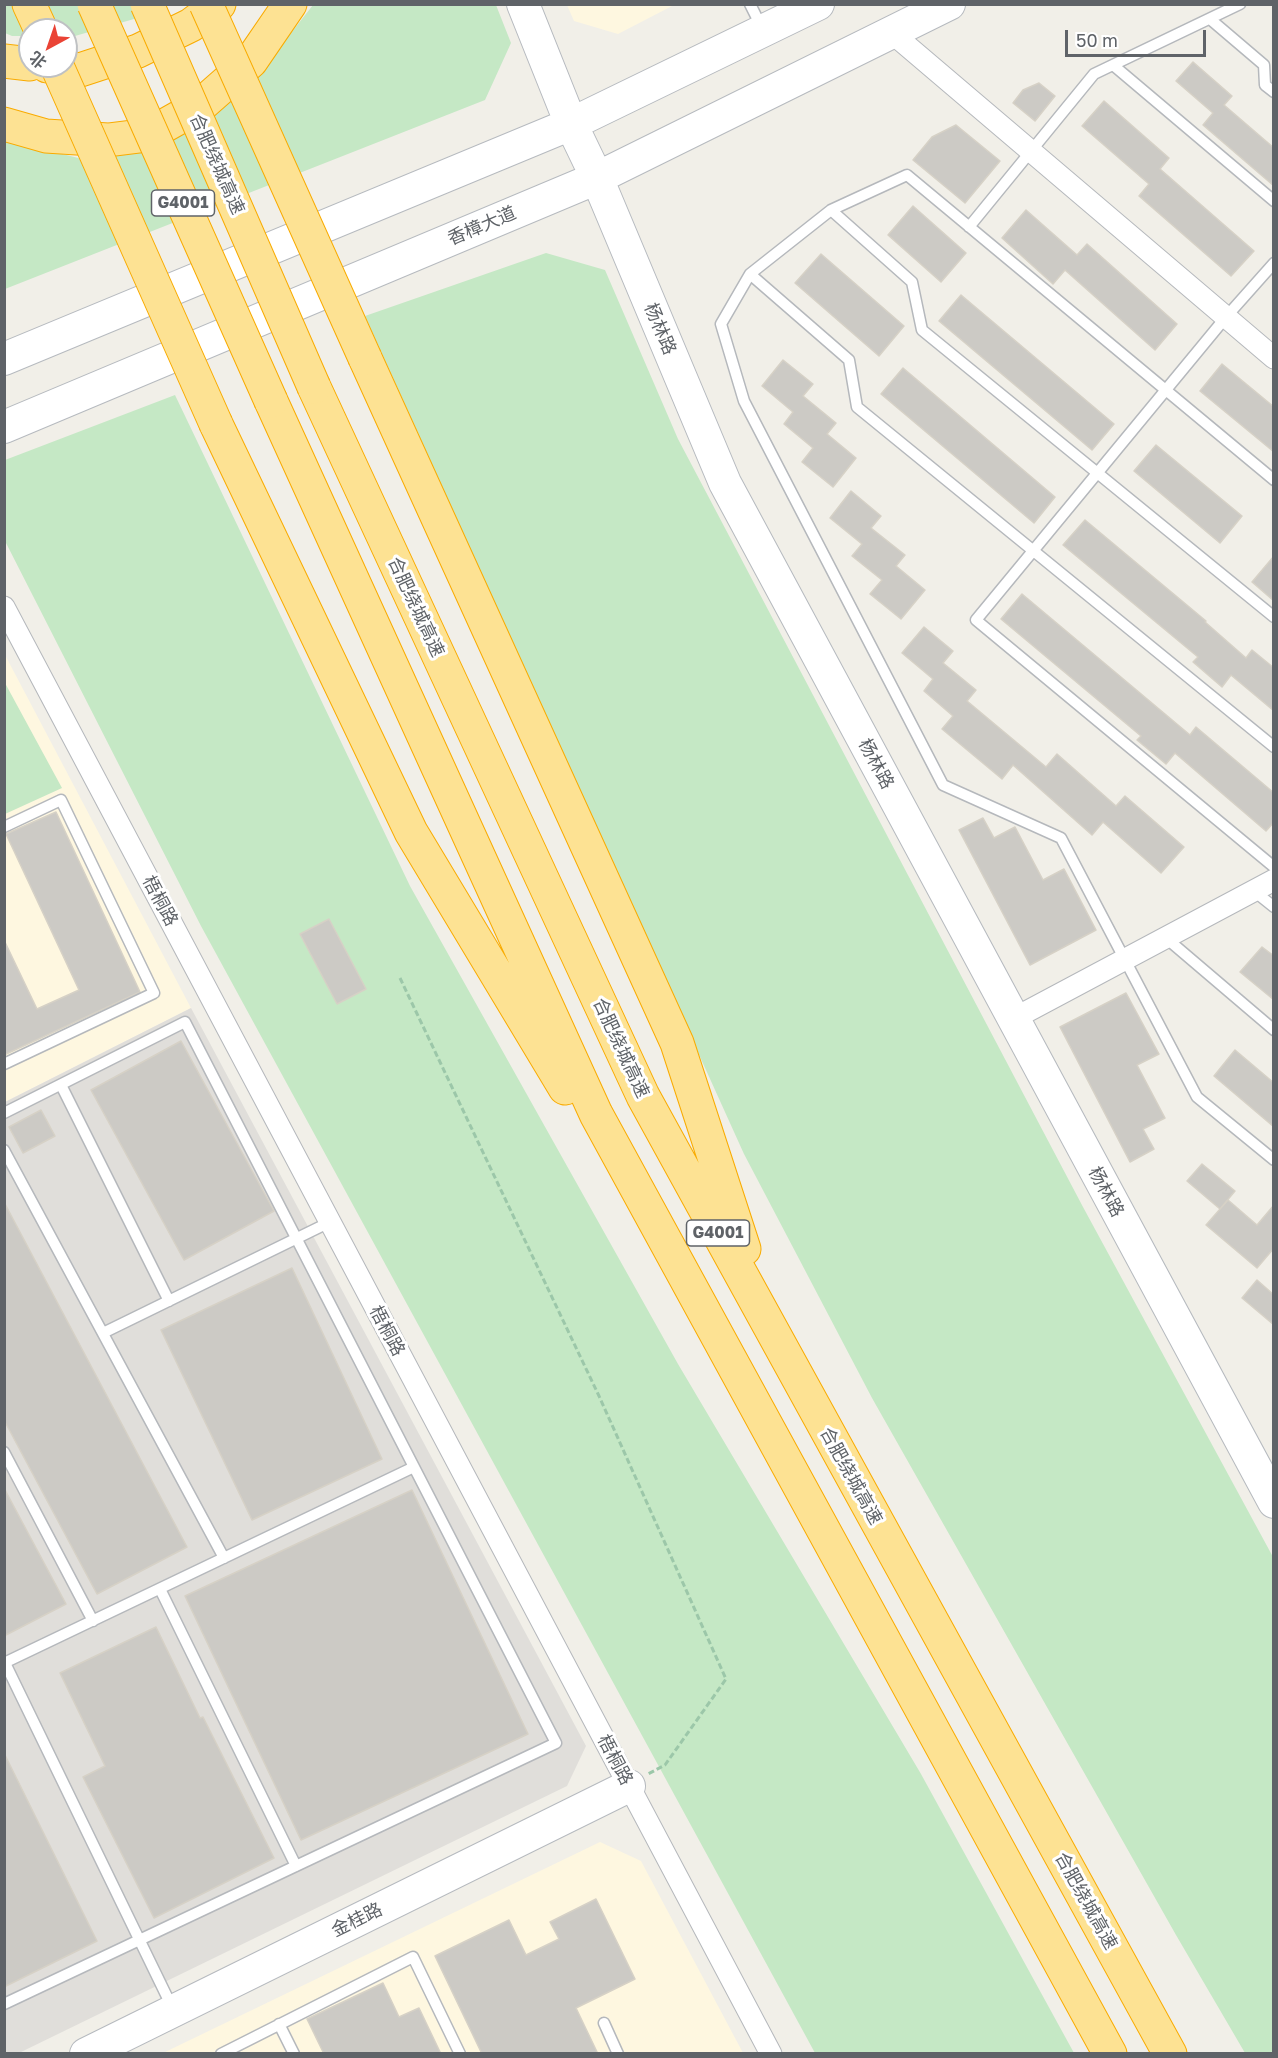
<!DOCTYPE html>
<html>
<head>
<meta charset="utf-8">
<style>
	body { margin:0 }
	#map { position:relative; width:1278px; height:2058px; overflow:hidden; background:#f1efe8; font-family:"Golos Text","Noto Sans SC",sans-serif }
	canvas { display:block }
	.frame { position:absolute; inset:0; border:6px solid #5f6368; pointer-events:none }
	.north { position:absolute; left:18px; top:18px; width:60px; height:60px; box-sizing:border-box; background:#fff; border:2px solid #bfc1c3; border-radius:50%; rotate:220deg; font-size:16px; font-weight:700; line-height:24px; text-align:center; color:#5f6368 }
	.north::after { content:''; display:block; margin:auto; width:21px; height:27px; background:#ea4335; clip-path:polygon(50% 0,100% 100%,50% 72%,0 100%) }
	.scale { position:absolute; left:1065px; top:30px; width:141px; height:27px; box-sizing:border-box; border:3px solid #5f6368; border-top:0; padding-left:8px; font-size:18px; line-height:21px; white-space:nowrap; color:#5f6368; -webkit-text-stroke:4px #fff; paint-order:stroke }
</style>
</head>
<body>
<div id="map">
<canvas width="1278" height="2058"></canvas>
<div class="frame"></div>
<div class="north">北</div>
<div class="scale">50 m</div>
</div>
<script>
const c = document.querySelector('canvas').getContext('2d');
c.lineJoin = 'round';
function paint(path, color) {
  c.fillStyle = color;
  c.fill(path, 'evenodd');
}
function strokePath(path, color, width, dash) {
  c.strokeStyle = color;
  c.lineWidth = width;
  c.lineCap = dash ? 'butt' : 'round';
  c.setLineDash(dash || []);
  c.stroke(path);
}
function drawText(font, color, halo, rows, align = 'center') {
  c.font = font + ' "Golos Text","Noto Sans SC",sans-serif';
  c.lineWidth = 6;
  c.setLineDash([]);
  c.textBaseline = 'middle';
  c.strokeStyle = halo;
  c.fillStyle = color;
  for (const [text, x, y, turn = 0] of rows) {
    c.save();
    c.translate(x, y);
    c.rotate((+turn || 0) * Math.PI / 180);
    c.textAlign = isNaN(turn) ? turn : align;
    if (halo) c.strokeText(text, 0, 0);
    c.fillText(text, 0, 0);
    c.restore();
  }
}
paint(new Path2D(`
	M567,5H674L618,34L574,21Z
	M4,653L191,1008L5,1102H4Z
	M600,1842L641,1861L743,2053L161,2054Z`), '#fef7e0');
paint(new Path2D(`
	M191,1008L586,1746L567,1786L19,2053L5,2054V1102Z`), '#e0deda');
paint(new Path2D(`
	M4,5H159L134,19L75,36H66V30H30V36H12L5,33Z
	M313,5H496L511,43L485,100L5,289L4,139L90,161L265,66Z
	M546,253L605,270L678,439L1083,1207L1273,1557V2053H1245L1176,1935L872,1398L744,1154L365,316Z
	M175,395L410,886L678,1364L921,1774L1074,2053H815L201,926L5,541V460Z
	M5,683L62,788L5,814H4Z`), '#c5e8c5');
const building = new Path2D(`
	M1193,62L1232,96L1224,105L1274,148V186L1203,125L1213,113L1176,81Z
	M1039,83L1055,96L1035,121L1013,103L1023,90Z
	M1104,101L1169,158L1160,169L1254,251L1231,276L1139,196L1149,184L1082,126Z
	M956,125L1000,161L965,203L913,160L932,137Z
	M913,206L966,253L941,282L888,235Z
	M1026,210L1077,255L1087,244L1177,324L1155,350L1065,270L1053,284L1002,238Z
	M821,254L904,326L879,356L795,283Z
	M961,295L1114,424L1092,450L939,321Z
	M783,360L813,384L803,396L836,423L827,434L856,458L833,487L802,462L813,448L784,424L793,412L762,386Z
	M1222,364L1274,407V452L1200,391Z
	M903,368L1055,497L1034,523L881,394Z
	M1156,445L1242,516L1220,543L1134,471Z
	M851,491L881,516L871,528L905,555L896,566L925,590L901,619L870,594L882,580L852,556L862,544L830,518Z
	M1085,520L1206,621L1205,622L1246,658L1252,650L1274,668V711L1231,675L1222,687L1193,662L1198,657L1063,545Z
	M1274,556V601L1252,582Z
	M1022,594L1190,735L1196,727L1274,793V822L1266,831L1175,753L1166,764L1137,740L1141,736L1001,619Z
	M924,627L953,651L943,663L976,690L967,701L1046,767L1057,754L1116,806L1125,796L1184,847L1161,873L1103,822L1092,835L1013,765L1002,779L942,729L953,716L924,691L933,679L902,653Z
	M56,812L140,992L4,1055V940L37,1009L79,990L6,834Z
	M983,818L994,838L1015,827L1043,880L1064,869L1096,930L1030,965L959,830Z
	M329,919L366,989L337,1004L300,934Z
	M1262,947L1274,956V1000L1240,972Z
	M1126,993L1159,1054L1137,1065L1165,1118L1143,1129L1154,1149L1130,1162L1060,1027Z
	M181,1041L274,1211L184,1260L91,1090Z
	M1235,1050L1274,1083V1127L1214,1076Z
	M41,1110L55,1136L23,1153L9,1127Z
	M1202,1164L1235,1191L1220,1209L1187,1181Z
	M1228,1200L1257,1225L1274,1205V1248L1257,1268L1206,1225Z
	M4,1202L187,1547L97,1594L4,1420Z
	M292,1268L382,1459L252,1520L161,1330Z
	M1257,1280L1274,1295V1325L1242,1298Z
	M4,1488L66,1604L4,1636Z
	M412,1490L528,1734L301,1840L185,1596Z
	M156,1627L200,1718L203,1717L274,1858L154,1918L83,1777L105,1766L60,1673Z
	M4,1753L97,1941L4,1987Z
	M596,1899L635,1979L576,2008L598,2054H482L435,1956L509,1920L526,1955L559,1939L550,1922Z
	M383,1983L399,2017L419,2008L441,2054H324L307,2019Z`);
paint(building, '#cccac5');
strokePath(building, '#d6d1c6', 1.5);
const lane = new Path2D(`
	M750,4L762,28
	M1210,19L1264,65L1265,85L1274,92
	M1113,65L1274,201
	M831,210L912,282L922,330L1274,617
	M969,227L1094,74L1240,4
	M1274,263L1226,317L976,620L1274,867
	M750,274L849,360L857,407L1274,747
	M1274,480L907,175L831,210L750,274L721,324L744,401L943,785L1061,838L1197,1097L1274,1160
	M4,827L61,800L154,993L4,1064
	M1254,891L1274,907
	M1166,938L1274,1030
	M61,1085L169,1301
	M4,1113L185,1022L556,1743L4,2004
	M4,1150L224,1558
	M103,1333L330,1222
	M4,1452L93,1621
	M160,1589L296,1866
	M4,1663L414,1467
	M5,1663L172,2007
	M604,2023L618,2054
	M279,2024L294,2054
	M221,2054L413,1957L460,2054`);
const street = new Path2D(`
	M892,33L1274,358
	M4,607L771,2054
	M1013,1019L1274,880`);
const secondary = new Path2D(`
	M523,4L571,124L597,178L725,483L1274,1502
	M4,359L571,124L818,4
	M4,427L597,178L949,4
	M86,2054L629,1786`);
const highway = new Path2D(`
	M29,4L41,30
	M4,61L30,64
	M47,66L80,70L138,51L191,25L219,4
	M4,124L46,136L108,140L148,135L201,105L251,61L290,4
	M365,358L677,1043L744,1249
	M314,387L643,1096L1170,2054
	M271,401L596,1114L1110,2054
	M216,424L411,832L565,1088`);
strokePath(lane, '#b5b8bc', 13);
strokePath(street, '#b5b8bc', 23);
strokePath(secondary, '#b6babf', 34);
strokePath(highway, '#f9ab00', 35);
strokePath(new Path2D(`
	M400,978L599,1396L726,1679L665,1765L648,1774`), '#9cc7a9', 3, [6, 3]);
strokePath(lane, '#fff', 10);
strokePath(street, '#fff', 21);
strokePath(secondary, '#fff', 32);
strokePath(highway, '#fde293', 33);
const highwayBridge = new Path2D(`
	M94,4L271,401
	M147,4L314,387
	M206,4L365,358
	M57,66L216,424`);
strokePath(highwayBridge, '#f9ab00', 35, []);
strokePath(highwayBridge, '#fde293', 33);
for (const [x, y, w] of [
	[183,203,63],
	[718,1233,63]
]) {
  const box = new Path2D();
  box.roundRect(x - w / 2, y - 13, w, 26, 4.5);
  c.fillStyle = '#fff';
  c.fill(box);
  strokePath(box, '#5f6368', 1.5);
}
drawText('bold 16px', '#5f6368', null, [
	["G4001",183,203],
	["G4001",718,1233]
]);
drawText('18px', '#5f6368', '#fff', [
	["合肥绕城高速",217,164,66],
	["香樟大道",482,226,-23],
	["杨林路",660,329,67],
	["合肥绕城高速",416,607,65],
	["杨林路",876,764,62],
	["梧桐路",160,901,62],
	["合肥绕城高速",621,1048,65],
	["杨林路",1106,1192,62],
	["梧桐路",387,1331,62],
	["合肥绕城高速",851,1476,61],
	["梧桐路",615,1760,62],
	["合肥绕城高速",1086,1901,61],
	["金桂路",357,1920,-26]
]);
</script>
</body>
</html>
